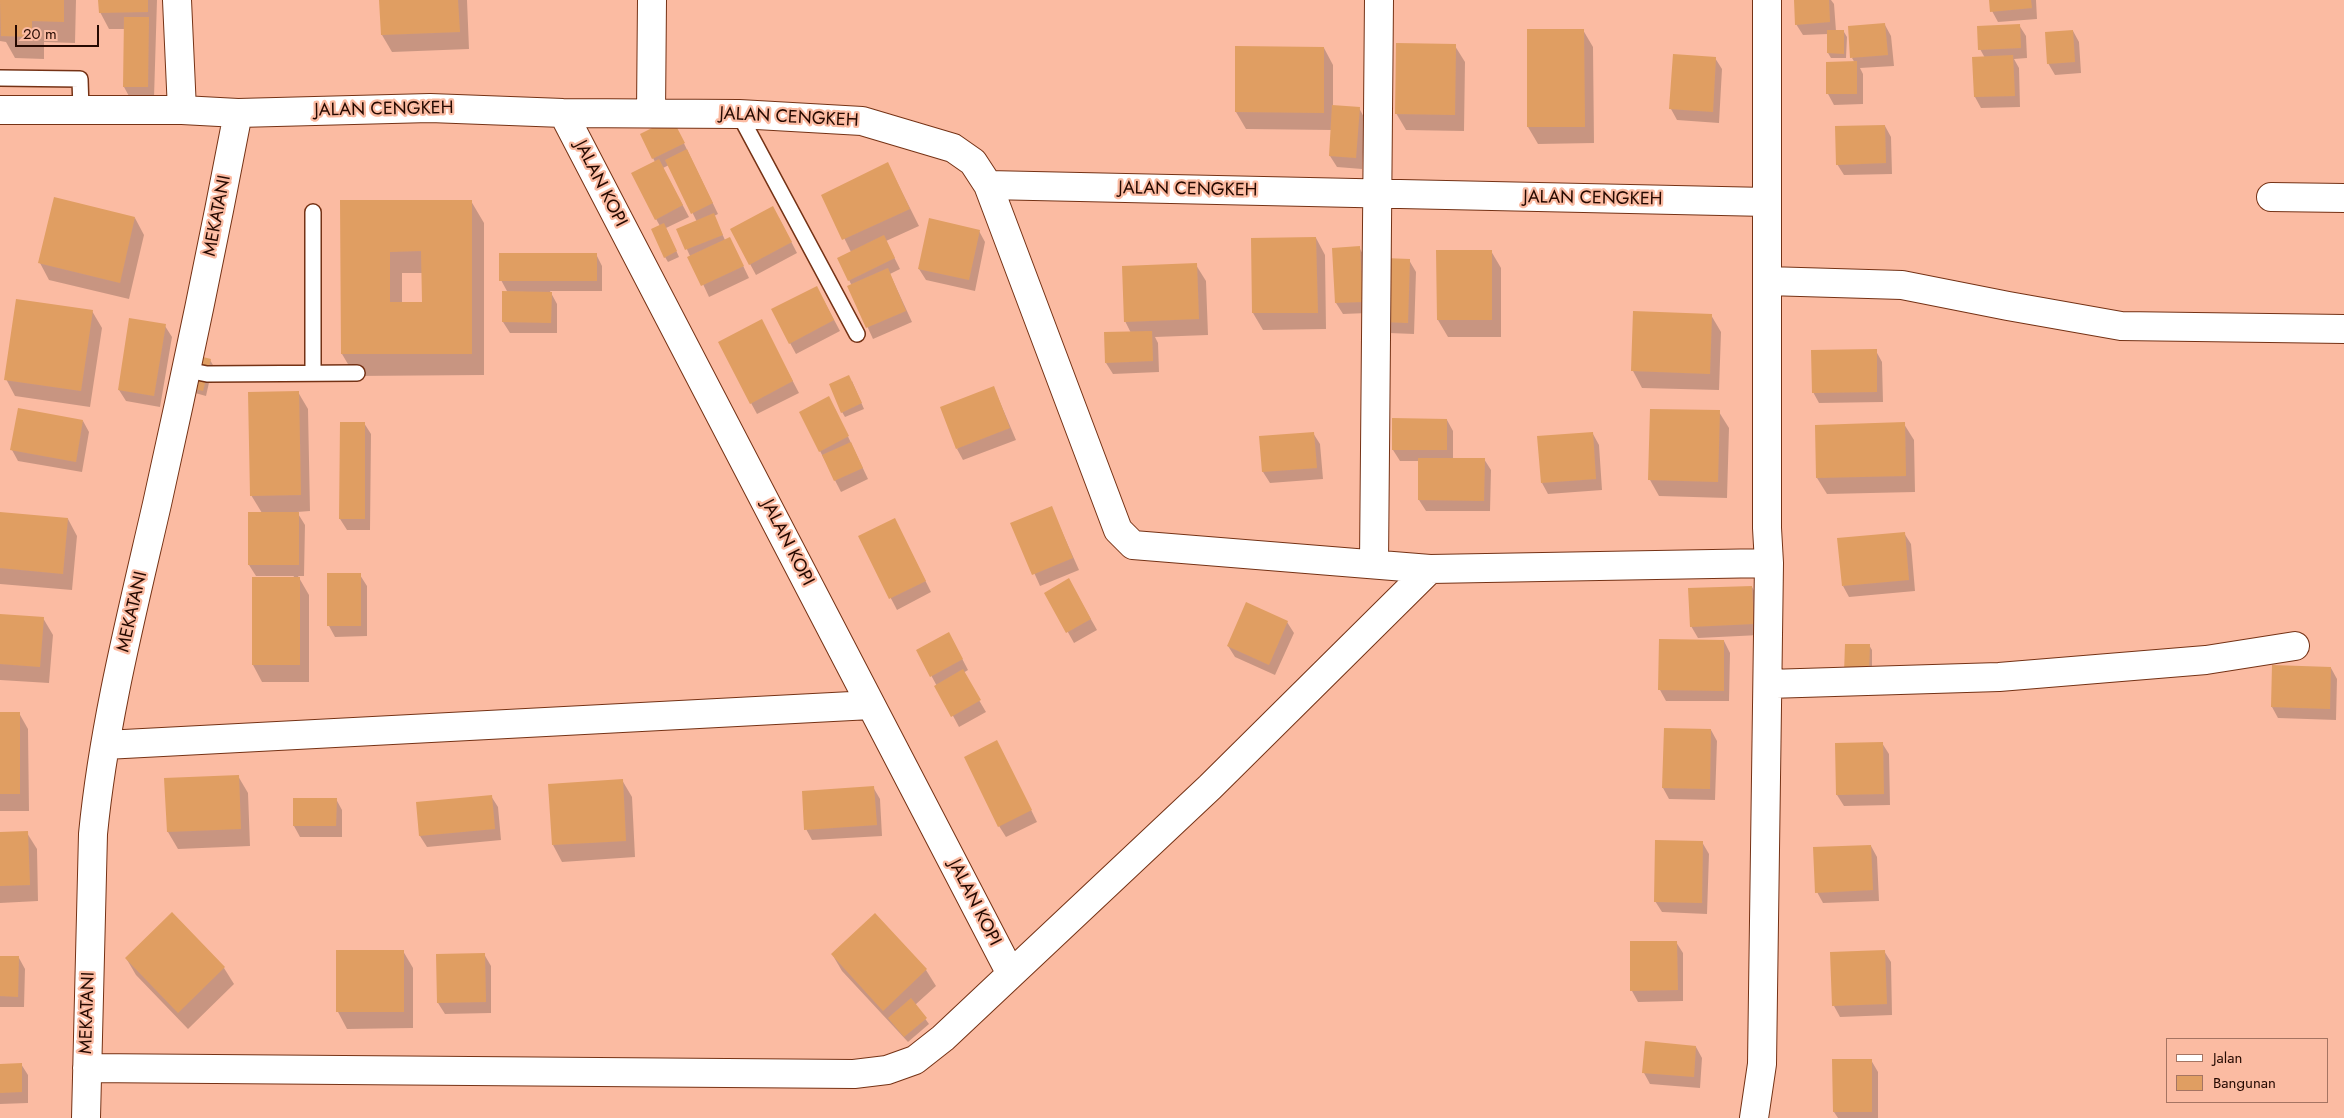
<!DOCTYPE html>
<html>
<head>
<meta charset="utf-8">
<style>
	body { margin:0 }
	#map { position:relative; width:2344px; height:1118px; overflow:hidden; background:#fbbba2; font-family:Jost,sans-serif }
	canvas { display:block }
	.legend { position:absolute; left:2166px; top:1038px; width:162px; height:65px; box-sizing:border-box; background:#fbbba2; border:1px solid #a57462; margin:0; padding:6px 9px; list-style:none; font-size:15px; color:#250901 }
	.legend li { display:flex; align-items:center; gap:10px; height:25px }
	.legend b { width:25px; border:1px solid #a57462 }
	.scale { position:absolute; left:15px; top:25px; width:84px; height:22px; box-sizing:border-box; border:2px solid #250901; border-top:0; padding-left:6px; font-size:15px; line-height:18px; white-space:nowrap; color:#250901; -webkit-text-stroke:4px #fbbba2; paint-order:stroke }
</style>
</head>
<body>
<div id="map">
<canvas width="2344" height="1118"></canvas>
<ul class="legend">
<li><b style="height:6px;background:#fff"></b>Jalan</li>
<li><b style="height:14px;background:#e09e62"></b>Bangunan</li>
</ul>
<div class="scale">20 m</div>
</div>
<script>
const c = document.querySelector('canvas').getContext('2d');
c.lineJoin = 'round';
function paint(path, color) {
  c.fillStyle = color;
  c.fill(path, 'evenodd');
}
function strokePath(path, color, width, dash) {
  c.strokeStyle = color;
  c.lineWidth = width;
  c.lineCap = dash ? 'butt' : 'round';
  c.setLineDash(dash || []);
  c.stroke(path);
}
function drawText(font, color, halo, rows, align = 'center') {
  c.font = font + ' Jost,sans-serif';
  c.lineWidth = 4.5;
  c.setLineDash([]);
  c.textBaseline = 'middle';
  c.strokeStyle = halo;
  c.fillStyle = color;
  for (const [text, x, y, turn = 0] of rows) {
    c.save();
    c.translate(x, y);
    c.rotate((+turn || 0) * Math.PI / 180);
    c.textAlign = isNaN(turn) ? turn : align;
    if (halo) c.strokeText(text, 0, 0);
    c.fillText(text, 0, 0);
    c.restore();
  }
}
paint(new Path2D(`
	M0,0H76L75,43L44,42V59L15,58L6,42L0,41Z
	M100,0H157L154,98H130L124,87L125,29H109L100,12Z
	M381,0H467L469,49L392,52L382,35Z
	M1795,0H1831L1834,4L1836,31L1844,32L1847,37L1846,58H1831L1828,53V34L1803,35L1796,24Z
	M1991,0H2036L2037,19L1998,22L1992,11Z
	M1885,25L1891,36L1894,66L1860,68L1863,74V104L1834,105L1828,94L1855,63L1852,58Z
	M2019,25L2026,36L2027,58L2014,59L2019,68L2020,107L1981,108L1975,97L1985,58L1980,49Z
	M1583,30L1593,47L1594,143L1538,144L1528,127Z
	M2073,31L2079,42L2081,73L2055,75L2048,63Z
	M1455,46L1465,62L1464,131L1406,130L1396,113Z
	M1237,47L1324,48L1333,65V106L1359,108L1365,119L1362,169L1337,167L1330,156L1332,130L1246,129L1236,112Z
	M1715,58L1722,69L1719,123L1677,120L1671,109Z
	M1885,126L1891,137L1892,174L1844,175L1837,164Z
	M678,131L718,214L714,216L725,240L735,249L749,278L709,297L678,230L697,222L669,165L663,168L689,217L666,228L679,257L668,262L665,257L660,226L656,219L655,162L641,134Z
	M888,164L919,226L886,241L900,269L890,274L912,322L873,339L849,287L852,286L849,280L851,252L823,195Z
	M342,201H471L484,223V375L355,376L342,354ZM402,273H423V303H402Z
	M135,218L144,235L129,299L49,280L40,263Z
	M779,218L797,253L756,275L750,264Z
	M979,231L985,242L975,291L926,280L919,269Z
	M1316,238L1325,255L1326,329L1263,330L1253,313Z
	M1359,247L1365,258L1368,313L1343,314L1336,303L1333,249Z
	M1491,251L1501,268V337H1448L1438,320Z
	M596,254L602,266V291H550L557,304V333H510L503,322L504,293H508L501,280Z
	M1409,260L1416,272L1414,334L1389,333L1383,322Z
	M1196,265L1206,281L1208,335L1155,337L1158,343L1159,372L1113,374L1106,363L1131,333L1125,321Z
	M823,299L840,331L796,354L790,343Z
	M92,311L102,328L90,407L15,396L6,379Z
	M1711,315L1721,332L1719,390L1642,388L1633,371Z
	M165,326L172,337L160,407L126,401L119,390Z
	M767,332L799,393L757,414L751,403Z
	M1876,351L1882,362L1883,402L1819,403L1813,392Z
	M210,360L213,365L206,396L195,393L192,388Z
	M852,381L864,409L845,417L842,412Z
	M994,388L1016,440L963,460L957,449Z
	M298,392L308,409L310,511L297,512L305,525L304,576H298L309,595V682H262L253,665L294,576H256L249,565L262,513L251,495Z
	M835,409L868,479L841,492L820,451Z
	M1719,412L1729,428L1727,498L1659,496L1650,480Z
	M1447,420L1453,431V459H1484L1491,470L1490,511H1426L1419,500V461H1400L1393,450Z
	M83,421L89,432L82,472L18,461L12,450Z
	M341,423H364L371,434L370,530H347L340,519Z
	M1904,424L1914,440L1915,492L1827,494L1817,478Z
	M1313,433L1320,444L1323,479L1270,483L1263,472L1260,438Z
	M1593,434L1599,445L1602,490L1548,494L1542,483Z
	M1051,507L1079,570L1040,586L1012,523Z
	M0,513L68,519L77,536L72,590L0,584Z
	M900,530L931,592L897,610L859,537Z
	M1904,533L1911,544L1915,591L1849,597L1843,586Z
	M360,575L367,586V636L335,637L329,626Z
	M1069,580L1097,630L1074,643L1046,593Z
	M1752,587L1758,598L1760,635L1698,638L1691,626Z
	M0,615L43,618L53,635L49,683L0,680Z
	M1287,622L1294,633L1275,675L1235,657L1228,646Z
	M1724,641L1730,653L1729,701H1666L1660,690Z
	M955,645L968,670L963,673L986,712L959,727L918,651Z
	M1869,645L1872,650V679L1849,678Z
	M2273,666L2331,668L2337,679L2336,720L2278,718L2272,707Z
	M0,713H19L28,729L29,811H0Z
	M1711,730L1717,741L1715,800L1669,799L1663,788Z
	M1882,743L1889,754L1890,805L1844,806L1837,795Z
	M1003,753L1037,822L1006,837L999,826Z
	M238,776L248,793L250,846L178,849L168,832L166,779Z
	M622,780L632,797L635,857L562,862L553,845Z
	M873,787L880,799L882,836L812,840L806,829Z
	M491,796L498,807L501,840L427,847L420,836L417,803Z
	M336,799L342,810V837H300L294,826Z
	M27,833L37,849L38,901L0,903V834Z
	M1702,842L1709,854L1707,914L1662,912L1655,901Z
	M1871,846L1877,857L1879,901L1823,903L1817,892Z
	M1676,942L1683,953V1001L1638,1002L1632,991Z
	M403,951L413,968V1028L347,1029L338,1012L337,952Z
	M1884,951L1891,962L1892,1015L1840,1017L1834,1006Z
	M484,954L491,966V1013L445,1014L438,1003Z
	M832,954L926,970L936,986L915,1005L929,1024L908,1042L842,971Z
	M0,957L19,958L25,969L24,1007H0Z
	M126,958L224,968L234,984L188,1029L136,975Z
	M1696,1047L1702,1058L1700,1088L1650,1084L1644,1073Z
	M1871,1060L1878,1072V1118H1838L1834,1112Z
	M21,1064L28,1075V1103L0,1104V1065Z`), '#0003');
paint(new Path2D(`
	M0,0H64V22L32,21V37L1,36Z
	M98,0H148V12L99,13Z
	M379,0H458L460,32L381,35Z
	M1794,0H1829L1830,22L1795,25Z
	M1989,0H2031L2032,8L1990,12Z
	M124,17H149L148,87H123Z
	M1885,23L1888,55L1850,58L1848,26Z
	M2020,24L2021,48L1978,50L1977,26Z
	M1527,29H1584L1585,127H1527Z
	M1827,30H1844V54L1827,53Z
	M2073,30L2075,62L2047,64L2045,32Z
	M1396,43L1456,44L1455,115L1395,114Z
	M1235,46L1324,47V113L1235,112Z
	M1673,54L1716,57L1713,112L1669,109Z
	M2013,55L2015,96L1974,97L1972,57Z
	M1857,61V94H1826V62Z
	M1332,105L1360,107L1356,158L1329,156Z
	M672,118L685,143L652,159L640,134Z
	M1885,125L1886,163L1836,165L1835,126Z
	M687,149L713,203L691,214L665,160Z
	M659,159L683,205L655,220L631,173Z
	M888,162L910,209L842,240L821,195Z
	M54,197L135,217L120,283L38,263Z
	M340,200H472V354H341ZM421,251L422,302H390V252Z
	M773,206L792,242L749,265L730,229Z
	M714,213L723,235L685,250L676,229Z
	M929,218L980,230L969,280L918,269Z
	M664,223L677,251L664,258L651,229Z
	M884,235L895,258L848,281L837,258Z
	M730,237L744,266L701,286L687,257Z
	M1316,237L1318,313H1252L1251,238Z
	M1360,246L1363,302L1335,303L1332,248Z
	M1436,250H1492V320H1437Z
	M499,253H597V281H499Z
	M1384,258L1410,259L1408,323L1382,322Z
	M1197,263L1199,319L1124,322L1122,266Z
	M888,268L906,311L866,328L847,286Z
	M817,286L834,320L789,344L771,309Z
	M502,291L552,292L551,323L502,322Z
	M16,299L93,310L81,391L4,380Z
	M1633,311L1712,314L1710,374L1631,371Z
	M129,318L166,324L154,396L118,390Z
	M762,319L793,381L750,404L718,342Z
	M1152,331L1153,361L1105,363L1104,332Z
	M1877,349V392L1812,393L1811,350Z
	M199,356L211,359L203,391L191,388Z
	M849,375L862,403L841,413L829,384Z
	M994,386L1010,428L956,449L940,407Z
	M299,391L301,495L250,496L248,392Z
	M829,396L849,436L819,452L799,412Z
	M18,408L83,420L76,462L10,450Z
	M1650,409L1720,410L1718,482L1648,480Z
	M1392,418L1447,419V450H1392Z
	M340,422H365V519H339Z
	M1905,422L1906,476L1816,478L1815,425Z
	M1314,432L1317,468L1262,472L1259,436Z
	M1593,432L1596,479L1541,483L1537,436Z
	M851,442L863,468L834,481L822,455Z
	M1418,458H1485L1484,501L1418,500Z
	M1052,506L1073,558L1032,575L1010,523Z
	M0,512L68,518L63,574L0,568Z
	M248,512H299V565H248Z
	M895,518L926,581L889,599L858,536Z
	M1905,532L1909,580L1842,586L1837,538Z
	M327,573H361V626H327Z
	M252,577H300V665H252Z
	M1069,578L1091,619L1066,633L1044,593Z
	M1752,586L1754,624L1690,627L1688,588Z
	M1246,602L1288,621L1269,665L1227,646Z
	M0,614L44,617L40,667L0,664Z
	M949,632L963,659L930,677L916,650Z
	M1659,639L1724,640V691L1658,690Z
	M1845,644H1870L1869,674L1844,673Z
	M2272,665L2331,667L2330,709L2271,707Z
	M963,669L981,700L951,717L934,686Z
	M0,712H20V794H0Z
	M1664,728L1711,729L1710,789L1662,788Z
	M997,740L1032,810L998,827L964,757Z
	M1883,742L1884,794L1836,795L1835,743Z
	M239,775L241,829L167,832L164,778Z
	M623,779L626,841L552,845L548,784Z
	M874,786L877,825L804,830L802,791Z
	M492,795L495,829L419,836L416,802Z
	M293,798H337L336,826H293Z
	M28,831L30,885L0,886V832Z
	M1655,840L1703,841L1702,903L1654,902Z
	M1871,845L1873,890L1815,893L1813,847Z
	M172,912L225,967L178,1013L125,958Z
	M875,913L927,969L883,1011L831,954Z
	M1630,941H1677L1678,990L1630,991Z
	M336,950H404V1012H336Z
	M1885,950L1887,1004L1832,1006L1830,952Z
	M485,953L486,1002L437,1003L436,954Z
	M0,956H19L18,997L0,996Z
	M911,998L927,1018L904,1037L888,1018Z
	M1645,1041L1696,1046L1694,1077L1642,1073Z
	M1832,1059H1872V1112H1833Z
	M22,1063V1092L0,1093V1064Z`), '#e09e62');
const service = new Path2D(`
	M0,78L80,79L81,110
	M739,114L857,334
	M187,370L207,374L357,373
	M313,373V212`);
const minor = new Path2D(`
	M177,0L182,110
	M0,110H182L238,113L430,108L563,113L739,114L862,121L953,148L973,162L988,185L1118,530L1133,545L1430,569L1769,563
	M563,113L1011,974
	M651,113L652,0
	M988,185L1767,202
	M2271,197L2344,198
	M1767,281L1902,285L2008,306L2121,326L2344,329
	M1374,563L1379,0
	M1768,684L1999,677L2206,660L2295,646
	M105,745L871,705
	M87,1068L854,1074L887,1070L915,1060L943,1038L1210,787L1430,569
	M86,1118L93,834C104,722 132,613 157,504C186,374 213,244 238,113
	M1754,1118L1762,1064L1769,563L1767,528V0`);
strokePath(service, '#753215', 18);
strokePath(minor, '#753215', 30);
strokePath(service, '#fff', 15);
strokePath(minor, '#fff', 28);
drawText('18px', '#250901', '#fbbba2', [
	["JALAN CENGKEH",384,110,-1],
	["JALAN CENGKEH",789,118,3],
	["JALAN KOPI",600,184,63],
	["JALAN CENGKEH",1188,190,1],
	["JALAN CENGKEH",1593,199,1],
	["MEKATANI",218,216,-79],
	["JALAN KOPI",787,543,63],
	["MEKATANI",133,612,-77],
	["JALAN KOPI",974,903,63],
	["MEKATANI",88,1013,-88]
]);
</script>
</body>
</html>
